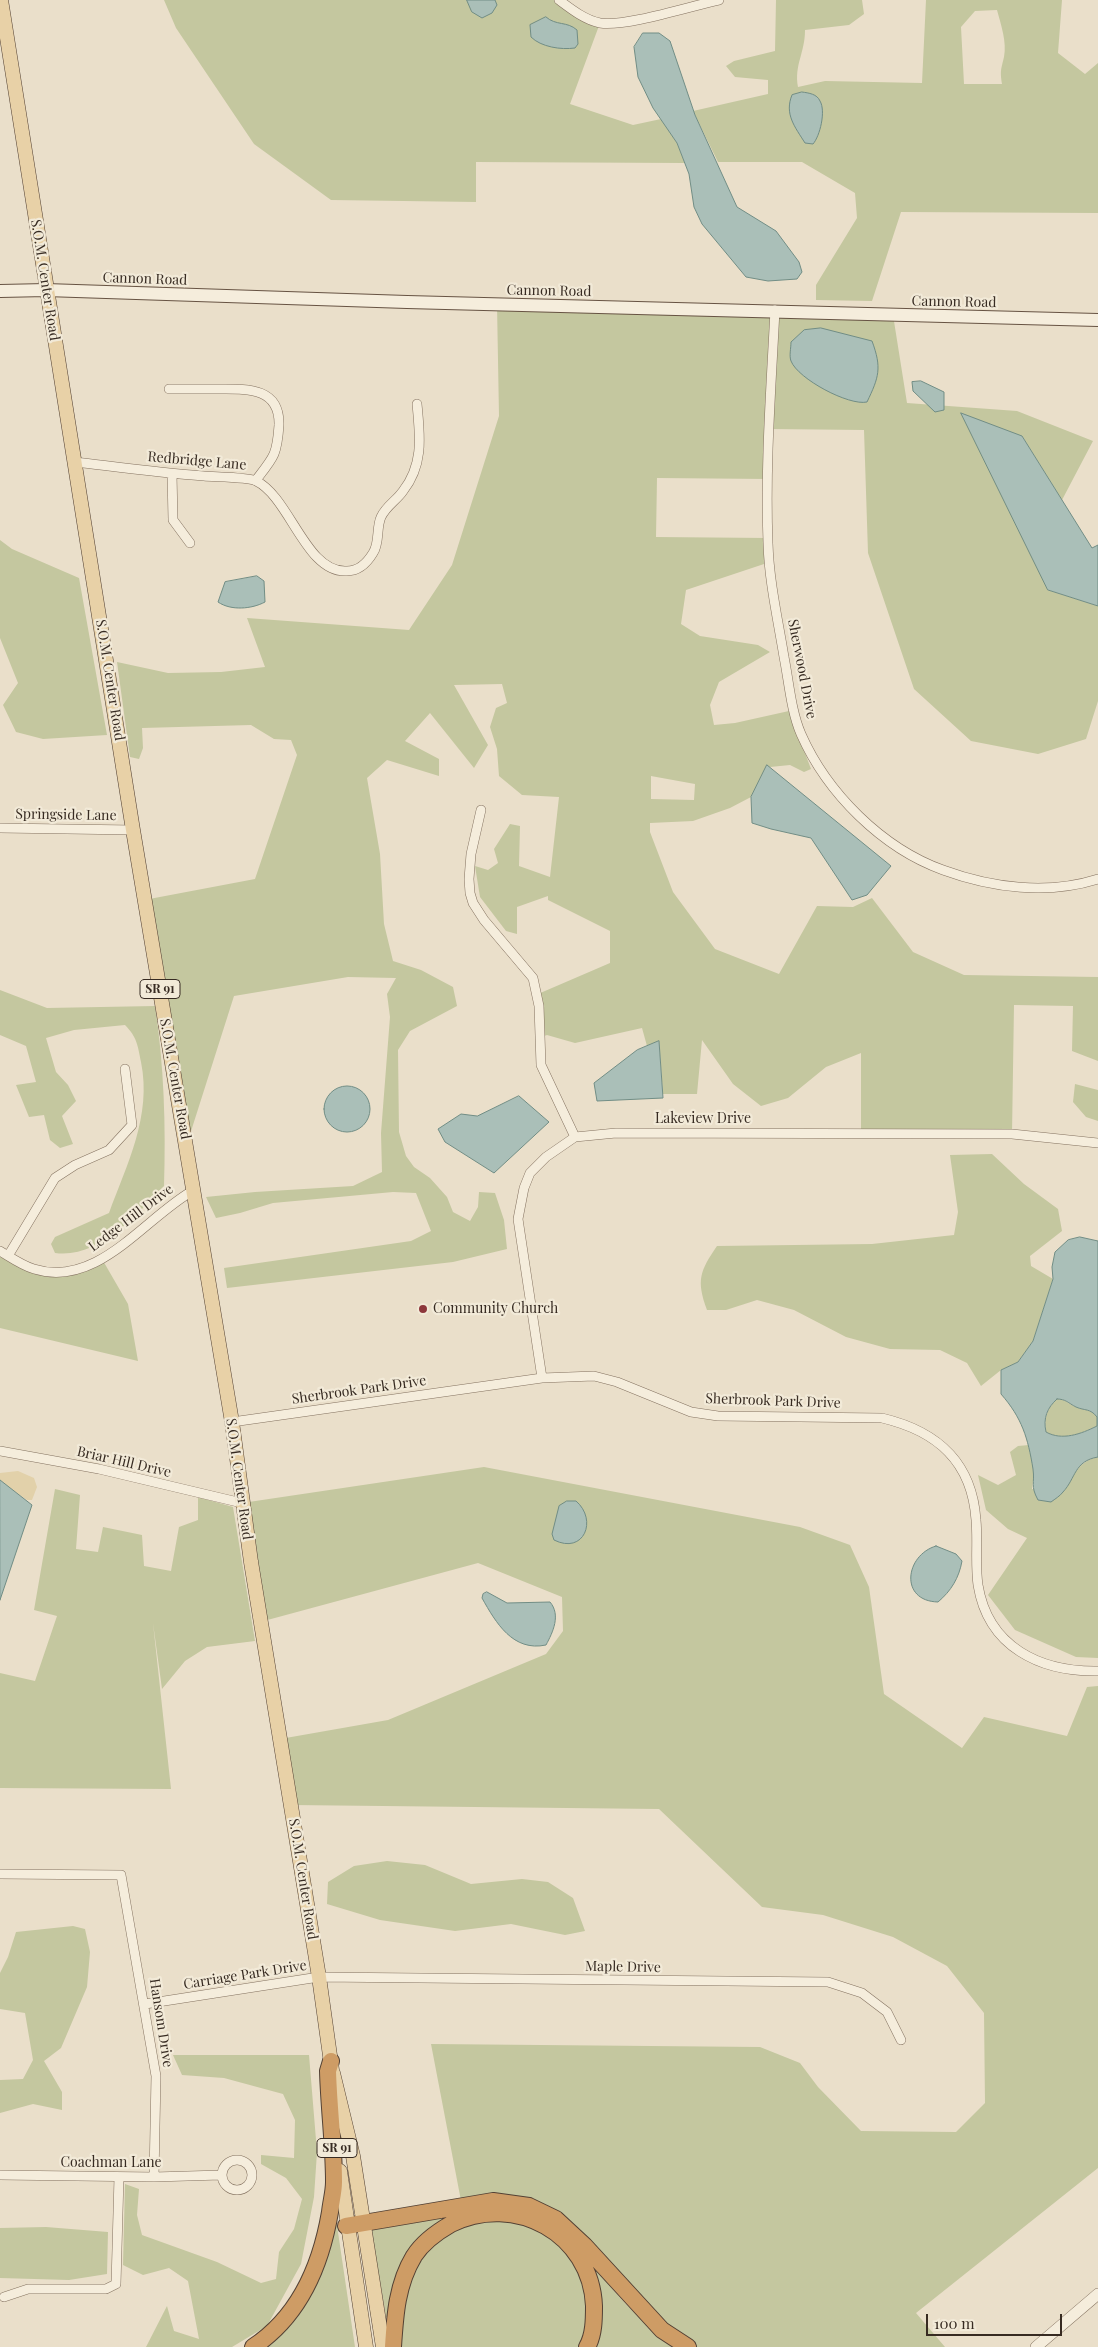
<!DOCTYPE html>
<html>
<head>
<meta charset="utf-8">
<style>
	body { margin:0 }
	#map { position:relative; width:1098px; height:2347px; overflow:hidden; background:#eadfca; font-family:"Playfair Display",serif }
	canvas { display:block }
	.scale { position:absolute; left:926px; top:2314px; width:136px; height:22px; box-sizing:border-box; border:2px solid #372b22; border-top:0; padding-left:6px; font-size:15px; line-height:18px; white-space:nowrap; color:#372b22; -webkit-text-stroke:4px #f2ead8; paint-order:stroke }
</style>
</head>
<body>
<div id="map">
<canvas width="1098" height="2347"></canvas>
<div class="scale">100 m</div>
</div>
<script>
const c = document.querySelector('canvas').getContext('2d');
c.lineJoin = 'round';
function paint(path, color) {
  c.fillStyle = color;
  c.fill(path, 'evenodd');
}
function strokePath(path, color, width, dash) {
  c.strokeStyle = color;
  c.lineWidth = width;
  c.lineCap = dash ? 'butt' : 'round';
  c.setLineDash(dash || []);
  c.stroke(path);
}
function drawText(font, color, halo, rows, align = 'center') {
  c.font = font + ' "Playfair Display",serif';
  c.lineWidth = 4.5;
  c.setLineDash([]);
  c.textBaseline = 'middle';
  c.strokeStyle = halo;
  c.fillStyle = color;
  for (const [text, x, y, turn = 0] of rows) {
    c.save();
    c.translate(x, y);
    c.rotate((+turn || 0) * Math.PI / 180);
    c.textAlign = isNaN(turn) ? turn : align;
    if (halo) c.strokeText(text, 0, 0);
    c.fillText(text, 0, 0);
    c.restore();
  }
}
paint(new Path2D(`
	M164,0H559L600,23L570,104L633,125L661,119L677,143L685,163L476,162V202L331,200L254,144L176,28Z
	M776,0H862L864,14L849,25L805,30C805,53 794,65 798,87L825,81L922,83L926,0H1062L1058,53L1085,74L1098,63V213L901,212L872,301L816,300V285L857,218L855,193L802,162H718L693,111L768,94V80L735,77L726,66L734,61L775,51ZM997,10C1001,25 1007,42 1004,57C1001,70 1000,70 1002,84H964L961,27L975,11Z
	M497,304L893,315L907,403L1017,411L1093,441L1062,500L1022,436L1048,590L1098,606V701L1086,739L1038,754L971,741L914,689L868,553L864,430L769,429L768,479L657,478L656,537L768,538L770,562L686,590L681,624L700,636L758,645L770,652L719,682L710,705L714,725L735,723L789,711L811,769L804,772L790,765L770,767L751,797L730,808L693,821L650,823V832L673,892L715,949L779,974L817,906L853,907L872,898L913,952L964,975L1098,977V1061L1072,1051L1073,1006L1014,1005L1012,1134H861V1053L826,1067L788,1098L761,1106L733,1084L702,1040L697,1094H663L659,1042L647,1046L642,1028L575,1043L547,1035L539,1038L538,994L610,963V931L548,900V896L517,907V934L506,931L480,897L475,866L488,870L498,863L494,849L510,824L520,826L519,866L550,877L559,797L522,795L499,776L497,749L490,727L496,708L507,703L502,684L454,685L488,745L474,768L430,713L405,741L439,759V776L387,760L367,778L380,854L384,924L393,961L421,970L453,987L457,1006L410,1031L398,1050L399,1132L406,1156L414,1167L430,1178L447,1197L453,1212L470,1221L478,1207L479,1192L495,1193L504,1220L507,1249L453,1262L227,1288L224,1268L411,1241L431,1231L416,1193L393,1192L273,1203L240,1213L216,1218L206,1197L255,1192L353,1186L382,1172L381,1133L390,1017L387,994L396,978L348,977L234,996L186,1147L144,900L255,879L297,755L291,740L274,739L251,725L142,728L143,748L139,759L130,757L117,662L168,673L221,672L265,667L247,618L409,630L452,565L499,416ZM651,776L695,784L694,800L651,799Z
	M0,540L12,549L79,578L107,735L43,739L16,732L3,705L18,683L0,638Z
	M0,990L47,1008L155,1006C164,1065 166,1126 164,1186C137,1214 99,1259 55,1253L51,1244L55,1237L109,1213C127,1164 152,1116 141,1062C138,1046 137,1037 125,1025L74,1030L46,1038L56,1072L68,1085L76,1101L62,1116L73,1144L60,1148L50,1140L44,1115L29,1117L16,1085L36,1082L26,1046L0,1035Z
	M1075,1084L1098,1090V1121L1086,1117L1073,1102Z
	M992,1154L1024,1184L1058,1209L1062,1231L1030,1256L1031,1266L1053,1279L1033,1341L1018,1362L1001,1370L981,1386L967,1363L940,1350L890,1349L846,1337L794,1310L757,1300L726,1310H707C696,1280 700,1271 717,1246L872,1244L954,1235L958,1212L950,1155Z
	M0,1251L34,1269L56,1272L102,1259L128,1304L138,1361L0,1328Z
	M1057,1399C1066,1399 1068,1404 1076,1407C1086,1411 1090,1408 1097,1417V1426C1081,1434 1062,1441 1046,1432C1044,1418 1047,1408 1057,1399Z
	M1029,1445L1034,1473L1032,1489L1064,1491C1072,1476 1080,1460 1098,1457V1658L1076,1657L1015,1630L988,1595L1027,1538L1008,1529L986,1510L978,1475L998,1485L1016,1475L1010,1452L1018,1446Z
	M484,1467L800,1527L850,1545L869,1587L884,1694L962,1748L984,1717L1067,1736L1087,1687L1098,1686V2168L916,2313L945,2347H688L584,2245L462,2206L431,2044L760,2047L800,2063L818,2087L861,2131L956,2132L985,2103L984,2013L947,1966L893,1937L823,1915L762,1907L659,1809L291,1805L280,1739L388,1720L546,1654L563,1631L562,1597L478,1563L260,1622L242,1503Z
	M55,1489L80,1495L76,1549L98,1552L103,1527L142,1535L144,1566L171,1571L179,1527L198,1520V1497L233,1507L255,1641L207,1647L185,1661L162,1689L153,1623L171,1789L0,1788V1673L35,1681L57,1616L34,1610Z
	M387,1861L425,1865L471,1884L522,1879L548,1882L573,1898L585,1931L565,1935L511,1924L455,1931L380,1920L327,1904L328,1882L354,1866Z
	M73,1926L85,1929L90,1952L87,1987L61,2048L44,2061L62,2092V2110L33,2104L0,2113V2080L23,2079L33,2060L25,2013L0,2009V1973L8,1957L16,1932Z
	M173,2055H309L317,2152L314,2197L301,2264L267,2326L232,2347H146L167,2306L174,2331L199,2339L188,2281L169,2268L143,2275L123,2265L125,2184L139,2189L137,2215L142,2235L217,2262L261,2283L276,2279L279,2252L294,2229L302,2199L286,2178L261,2164V2155L294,2158L295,2120L283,2094L224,2078L182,2075Z
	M456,2211L437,2224L390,2317H386L370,2226Z
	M335,2212L355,2347H264L269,2343Z
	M474,2220C488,2220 515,2218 528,2223C574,2241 604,2302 579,2347H396L401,2298L423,2253L445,2233Z
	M46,2227L108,2232L107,2274L69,2280L0,2278V2228Z
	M593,2263C615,2296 643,2323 674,2347H594L588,2264Z`), '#c4c79f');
paint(new Path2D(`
	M18,1471L34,1478L37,1487L32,1500H27L0,1482V1473Z`), '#e2d1aa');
const water = new Path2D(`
	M467,0H495L497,5L492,13L482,18L472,12Z
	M546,17C556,26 567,21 577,30L578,44L575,48C561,50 541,47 531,37L530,25Z
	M643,33H659L670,41L695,115L737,207L776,231L799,262L802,272L797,279L768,281L746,277L702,224L694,207L689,174L677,143L653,108L638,77L634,47Z
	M802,92C809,93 817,94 820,101C826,111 820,136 813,144L805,143C795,127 784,114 792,95Z
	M821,328L872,341C882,368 879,377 867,402C849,406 798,379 791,361C789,356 791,348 791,342L804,330Z
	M921,381L944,392V410L935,412L913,391L912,382Z
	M961,413L1022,436L1092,548L1098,545V606L1048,590Z
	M257,576L264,581L265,602C252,609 231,611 218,602L225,582Z
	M767,765L891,866L867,895L852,900L811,838L771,829L752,823L751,797Z
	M659,1041L663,1098L597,1101L594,1083L637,1050Z
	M324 1109a23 23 0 1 1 46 0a23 23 0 1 1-46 0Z
	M519,1096L549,1122L494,1173L445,1142L438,1129L461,1114L477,1116Z
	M1080,1237L1098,1241V1457C1074,1461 1076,1478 1063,1492C1060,1496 1055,1499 1051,1502L1038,1500C1030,1485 1035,1484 1033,1469C1028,1438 1022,1418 1001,1394V1370L1018,1362L1033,1341L1053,1279L1052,1267L1055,1252L1068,1240ZM1057,1399C1066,1399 1068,1403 1076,1407C1085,1411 1090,1408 1097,1417V1426C1081,1434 1062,1441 1046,1432C1043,1418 1047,1408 1057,1399Z
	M0,1480L32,1505L0,1600Z
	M567,1501H576C598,1520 584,1555 554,1540L552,1534L559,1506Z
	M936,1546L956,1554L962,1561C959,1578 951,1591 938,1602C899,1601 905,1555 936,1546Z
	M487,1592L507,1603L550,1602C561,1615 553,1632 546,1645C513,1652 496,1623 482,1598L483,1594Z`);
paint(water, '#aabfb8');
strokePath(water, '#718d85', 1);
const minor = new Path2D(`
	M559,0C571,9 585,20 600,23C626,27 691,6 719,0
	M775,310C771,388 765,466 768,543C769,581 778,620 784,657C789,682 791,711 801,734C827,793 882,848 943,870C992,888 1048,895 1098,879
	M169,389C185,389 200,389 216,389C245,389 280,386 279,425C277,455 274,457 256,480
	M76,462C118,467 161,473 204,476C214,477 249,477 256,481C290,497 306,574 347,571C358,571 367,563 373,553C380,543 376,528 381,517C386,506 397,500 403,491C424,464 420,436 417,404
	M172,474L173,520L190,543
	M481,810L471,854L469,879L470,893L473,903L484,920L533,978L539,1006L541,1065L575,1137
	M0,828L133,830
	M0,1251C10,1257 23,1266 34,1269C98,1289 145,1217 194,1190
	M8,1256L55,1178L75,1165L109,1150L132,1125L125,1069
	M542,1378L518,1219L524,1188L530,1173L546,1157L575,1137L616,1133L1012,1134L1098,1143
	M232,1422L542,1378L594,1376L617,1382L691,1412L718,1416L882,1418C937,1431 972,1461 976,1520C978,1541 975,1564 978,1585C988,1647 1040,1672 1098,1671
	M0,1451L99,1469L242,1503
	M0,1874L121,1875L156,2076L154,2177
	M145,2004L319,1977L828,1982L862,1993L887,2012L901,2040
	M222 2175a15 15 0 1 1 30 0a15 15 0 1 1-30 0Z
	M0,2175L154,2177L221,2175
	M4,2297L28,2289H106L116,2284L119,2177`);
const tertiary = new Path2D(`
	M1036,2347L1098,2294`);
const secondary = new Path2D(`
	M0,291L46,290L407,302L1098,320`);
const primary = new Path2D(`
	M1,0L133,830L232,1422L251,1562L319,1977L332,2070
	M333,2073L353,2156L383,2347
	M340,2171L366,2347`);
const motorway = new Path2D(`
	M346,2226L493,2201L529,2206L556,2219L584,2245L662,2330L688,2347
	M253,2347C300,2316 321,2265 330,2212C331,2202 334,2192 334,2182C334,2145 329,2108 328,2071L331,2061
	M393,2347C395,2315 397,2284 414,2256C423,2242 437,2232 451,2224C515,2192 591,2234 594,2306C594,2319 594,2335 587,2347`);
strokePath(minor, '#847260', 10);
strokePath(tertiary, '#847260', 12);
strokePath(secondary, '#675343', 14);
strokePath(primary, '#534134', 15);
strokePath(motorway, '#534134', 18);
strokePath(minor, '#f5eddc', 9);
strokePath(tertiary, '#f5eddc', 11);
strokePath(secondary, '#f5eddc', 12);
strokePath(primary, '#e8d1a7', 14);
strokePath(motorway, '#ce9c65', 16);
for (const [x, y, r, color] of [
	[423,1309,5,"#8d373b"]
]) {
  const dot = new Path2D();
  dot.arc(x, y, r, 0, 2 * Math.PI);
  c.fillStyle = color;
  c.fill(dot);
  strokePath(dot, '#f2ead8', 2);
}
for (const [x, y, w] of [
	[160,989,40],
	[337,2148,40]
]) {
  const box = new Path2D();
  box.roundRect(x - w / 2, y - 9.5, w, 19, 4);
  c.fillStyle = '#f2ead8';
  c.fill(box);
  strokePath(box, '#372b22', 1);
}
drawText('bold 12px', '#372b22', null, [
	["SR 91",160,989],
	["SR 91",337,2148]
]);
drawText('14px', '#372b22', '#f2ead8', [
	["Cannon Road",145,279,2],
	["S.O.M. Center Road",45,280,81],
	["Cannon Road",549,291,1],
	["Cannon Road",954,302,1],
	["Redbridge Lane",197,461,5],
	["Sherwood Drive",802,669,79],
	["S.O.M. Center Road",110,680,81],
	["Springside Lane",66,815,1],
	["S.O.M. Center Road",175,1079,80],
	["Lakeview Drive",703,1119],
	["Ledge Hill Drive",131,1218,-37],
	["Sherbrook Park Drive",359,1390,-8],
	["Sherbrook Park Drive",773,1401,2],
	["Briar Hill Drive",124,1462,13],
	["S.O.M. Center Road",239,1479,82],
	["S.O.M. Center Road",303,1879,81],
	["Maple Drive",623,1967,1],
	["Carriage Park Drive",245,1975,-9],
	["Hansom Drive",161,2023,81],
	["Coachman Lane",111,2163]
]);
drawText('14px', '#372b22', '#f2ead8', [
	["Community Church",433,1309]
], 'left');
</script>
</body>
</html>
